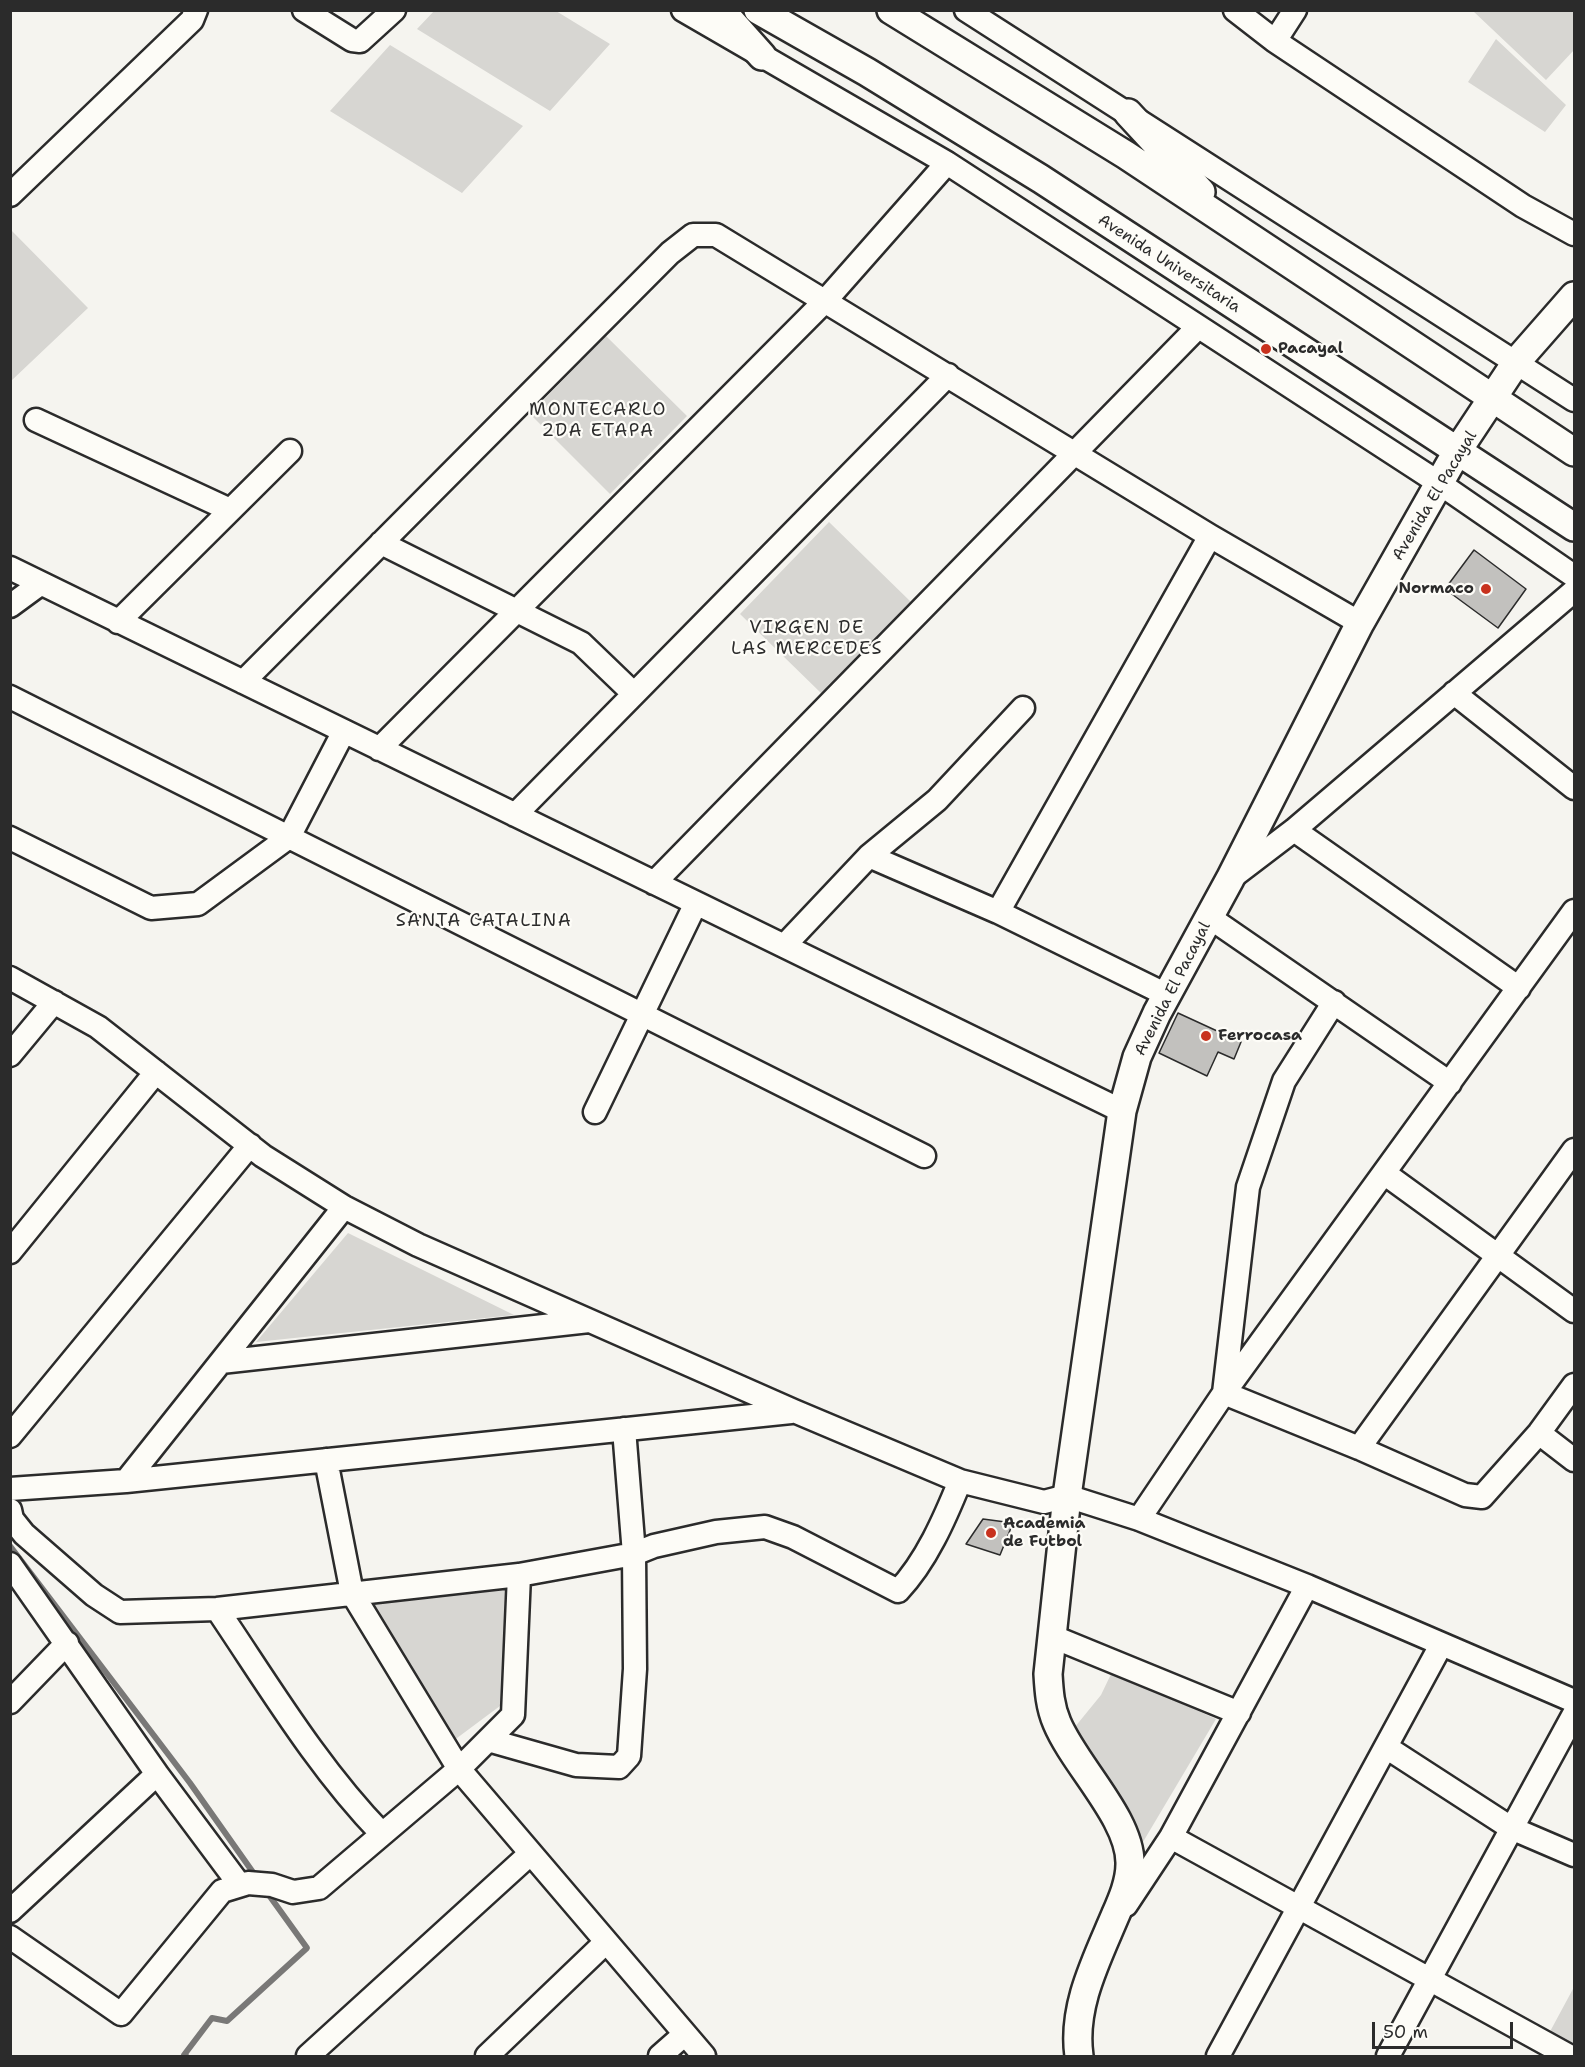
<!DOCTYPE html>
<html>
<head>
<meta charset="utf-8">
<style>
	body { margin:0 }
	#map { position:relative; width:1585px; height:2067px; overflow:hidden; background:#f5f4ef; font-family:"Shantell Sans",sans-serif }
	canvas { display:block }
	.frame { position:absolute; inset:0; border:12px solid #2b2b2b; pointer-events:none }
	.scale { position:absolute; left:1372px; top:2022px; width:141px; height:27px; box-sizing:border-box; border:3px solid #2b2b2b; border-top:0; padding-left:8px; font-size:18px; line-height:21px; white-space:nowrap; color:#2b2b2b; -webkit-text-stroke:4px #fdfcf7; paint-order:stroke }
</style>
</head>
<body>
<div id="map">
<canvas width="1585" height="2067"></canvas>
<div class="frame"></div>
<div class="scale">50 m</div>
</div>
<script>
const c = document.querySelector('canvas').getContext('2d');
c.lineJoin = 'round';
function paint(path, color) {
  c.fillStyle = color;
  c.fill(path, 'evenodd');
}
function strokePath(path, color, width, dash) {
  c.strokeStyle = color;
  c.lineWidth = width;
  c.lineCap = dash ? 'butt' : 'round';
  c.setLineDash(dash || []);
  c.stroke(path);
}
function drawText(font, color, halo, rows, align = 'center') {
  c.font = font + ' "Shantell Sans",sans-serif';
  c.lineWidth = 4.5;
  c.setLineDash([]);
  c.textBaseline = 'middle';
  c.strokeStyle = halo;
  c.fillStyle = color;
  for (const [text, x, y, turn = 0] of rows) {
    c.save();
    c.translate(x, y);
    c.rotate((+turn || 0) * Math.PI / 180);
    c.textAlign = isNaN(turn) ? turn : align;
    if (halo) c.strokeText(text, 0, 0);
    c.fillText(text, 0, 0);
    c.restore();
  }
}
paint(new Path2D(`
	M434,11H556L610,44L550,111L417,29Z
	M1473,11H1574V50L1546,80Z
	M1496,39L1566,105L1545,132L1468,82Z
	M390,45L523,126L462,193L330,111Z
	M11,230L88,308L11,381Z
	M606,336L687,416L610,494L530,414Z
	M829,522L911,602L822,694L740,614Z
	M348,1233L514,1315L256,1342Z
	M506,1583L504,1703L453,1741L392,1634L367,1599Z
	M1112,1672L1216,1719L1140,1847L1070,1733L1101,1695Z
	M1574,1987V2054L1546,2039Z`), '#d7d6d2');
strokePath(new Path2D(`
	M10,1546L190,1783L257,1878
	M186,2056L184,2055L212,2018L227,2021L307,1948L266,1891`), '#797877', 6);
const building = new Path2D(`
	M1474,550L1526,589L1498,628L1445,589Z
	M1178,1013L1241,1042L1234,1059L1218,1052L1207,1076L1159,1053Z
	M983,1519L1013,1523L1000,1555L966,1544Z`);
paint(building, '#c2c1be');
strokePath(building, '#2b2b2b', 1.5);
const minor = new Path2D(`
	M304,10L352,40L360,41L394,10
	M683,10L947,163L1439,483L1574,576
	M966,10L1574,400
	M1235,10L1275,41L1523,206L1574,234
	M1275,41L1295,10
	M10,195L192,20L196,10
	M36,420L230,510
	M381,543L581,643L634,694
	M10,568L1122,1111
	M10,606L40,584
	M118,622L290,451
	M243,682L670,253L693,235H716L1210,536L1360,623
	M1454,693L1574,788
	M10,697L924,1156
	M379,749L826,300L947,163
	M515,815L948,375
	M1294,830L1519,988
	M10,838L151,908L198,904L289,837L344,731
	M869,856L998,912L1167,995
	M1231,878L1294,830L1574,591
	M654,883L1198,327
	M998,912L1210,536
	M1209,917L1450,1083
	M784,946L869,856L937,800L1023,708
	M10,978L98,1027L263,1156L344,1207L418,1245L794,1411L960,1481L1044,1502L1067,1496L1139,1519L1307,1586L1574,1701
	M1334,1002L1284,1081L1248,1187L1224,1393L1359,1448L1465,1495L1482,1497L1539,1433L1574,1385
	M10,1055L54,1002
	M595,1112L696,903
	M1384,1173L1574,1311
	M10,1252L156,1072
	M221,1362L589,1321
	M1539,1433L1574,1460
	M10,1436L250,1145
	M1359,1448L1574,1150
	M326,1460L352,1593L459,1769L704,2056
	M126,1481L344,1207
	M10,1489L126,1481L791,1412
	M10,1510L12,1519L24,1534L94,1595L120,1612L217,1609L519,1575L634,1554L654,1546L716,1532L765,1527L793,1537L898,1591C926,1562 945,1518 960,1481
	M1139,1519L1224,1393L1574,911
	M10,1564L157,1774L239,1884
	M217,1609C269,1686 317,1767 382,1834
	M1051,1636L1239,1713
	M10,1702L67,1643
	M488,1740L513,1715L519,1575
	M1386,1747L1511,1828L1574,1855
	M1171,1837L1569,2056
	M1126,1905L1171,1837L1307,1586
	M10,1911L157,1774
	M10,1937L121,2014L222,1891L248,1883L272,1885L293,1892L319,1888L459,1769L488,1740L576,1765L619,1767L629,1756L635,1669L634,1554L624,1429
	M308,2056L530,1854
	M487,2056L606,1942
	M660,2056L685,2034
	M1218,2056L1441,1645
	M1388,2056L1574,1714`);
const tertiary = new Path2D(`
	M721,10L762,56
	M758,10L867,72L1041,179L1574,527
	M891,10L1126,155L1574,452
	M1128,113L1201,192
	M1079,2056C1072,2007 1096,1961 1115,1916C1122,1900 1130,1882 1130,1864C1131,1819 1075,1766 1057,1723C1050,1707 1049,1691 1048,1674L1067,1496L1122,1111L1137,1057L1157,1013L1230,879L1360,623L1458,450L1517,361L1574,296`);
strokePath(minor, '#2b2b2b', 27);
strokePath(tertiary, '#2b2b2b', 32);
strokePath(minor, '#fdfcf7', 22);
strokePath(tertiary, '#fdfcf7', 27);
for (const [x, y, r, color] of [
	[1266,349,6,"#c8321e"],
	[1486,589,6,"#c8321e"],
	[1206,1036,6,"#c8321e"],
	[991,1533,6,"#c8321e"]
]) {
  const dot = new Path2D();
  dot.arc(x, y, r, 0, 2 * Math.PI);
  c.fillStyle = color;
  c.fill(dot);
  strokePath(dot, '#fdfcf7', 2);
}
drawText('16px', '#2b2b2b', '#fdfcf7', [
	["Avenida Universitaria",1169,264,33],
	["Avenida El Pacayal",1435,496,-59],
	["Avenida El Pacayal",1173,989,-63]
]);
drawText('bold 16px', '#2b2b2b', '#fdfcf7', [
	["Pacayal",1278,349],
	["Normaco",1474,589,"right"],
	["Ferrocasa",1218,1036],
	["Academia",1003,1524],
	["de Futbol",1003,1542]
], 'left');
c.letterSpacing = '1.5px';
drawText('18px', '#2b2b2b', '#fdfcf7', [
	["MONTECARLO",598,410],
	["2DA ETAPA",598,431],
	["VIRGEN DE",807,628],
	["LAS MERCEDES",807,649],
	["SANTA CATALINA",484,921]
]);
c.letterSpacing = '0px';
</script>
</body>
</html>
